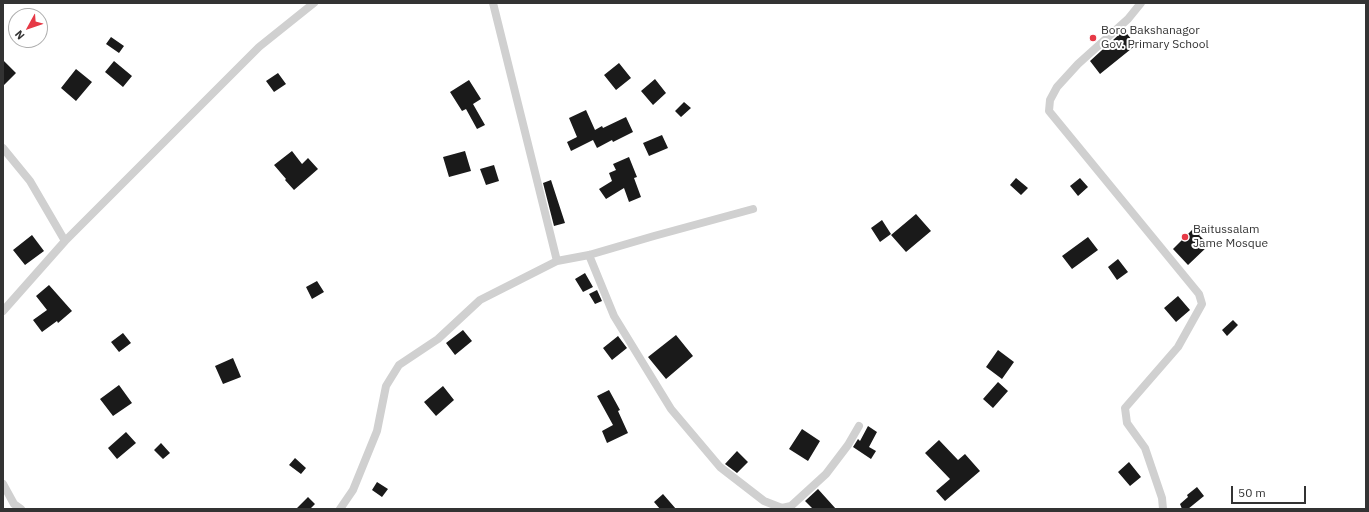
<!DOCTYPE html>
<html>
<head>
<meta charset="utf-8">
<style>
	body { margin:0 }
	#map { position:relative; width:1369px; height:512px; overflow:hidden; background:#fff; font-family:"IBM Plex Sans",sans-serif }
	canvas { display:block }
	.frame { position:absolute; inset:0; border:4px solid #333; pointer-events:none }
	.north { position:absolute; left:8px; top:8px; width:40px; height:40px; box-sizing:border-box; background:#fff; border:1px solid #adadad; border-radius:50%; rotate:230deg; font-size:11px; font-weight:700; line-height:16px; text-align:center; color:#333 }
	.north::after { content:''; display:block; margin:auto; width:14px; height:18px; background:#e63946; clip-path:polygon(50% 0,100% 100%,50% 72%,0 100%) }
	.scale { position:absolute; left:1231px; top:486px; width:75px; height:18px; box-sizing:border-box; border:2px solid #333; border-top:0; padding-left:5px; font-size:12px; line-height:14px; white-space:nowrap; color:#333; -webkit-text-stroke:3px #fff; paint-order:stroke }
</style>
</head>
<body>
<div id="map">
<canvas width="1369" height="512"></canvas>
<div class="frame"></div>
<div class="north">N</div>
<div class="scale">50 m</div>
</div>
<script>
const c = document.querySelector('canvas').getContext('2d');
c.lineJoin = 'round';
function paint(path, color) {
  c.fillStyle = color;
  c.fill(path, 'evenodd');
}
function strokePath(path, color, width, dash) {
  c.strokeStyle = color;
  c.lineWidth = width;
  c.lineCap = dash ? 'butt' : 'round';
  c.setLineDash(dash || []);
  c.stroke(path);
}
function drawText(font, color, halo, rows, align = 'center') {
  c.font = font + ' "IBM Plex Sans",sans-serif';
  c.lineWidth = 4;
  c.setLineDash([]);
  c.textBaseline = 'middle';
  c.strokeStyle = halo;
  c.fillStyle = color;
  for (const [text, x, y, turn = 0] of rows) {
    c.save();
    c.translate(x, y);
    c.rotate((+turn || 0) * Math.PI / 180);
    c.textAlign = isNaN(turn) ? turn : align;
    if (halo) c.strokeText(text, 0, 0);
    c.fillText(text, 0, 0);
    c.restore();
  }
}
paint(new Path2D(`
	M1124,30L1136,45L1100,74L1090,61Z
	M111,37L124,46L119,53L106,44Z
	M3,60L16,73L3,86Z
	M114,61L132,76L123,87L105,72Z
	M619,63L631,78L616,90L604,75Z
	M76,69L92,82L76,101L61,88Z
	M278,73L286,84L274,92L266,81Z
	M655,79L666,93L653,105L641,91Z
	M469,80L481,99L473,104L485,125L477,129L466,109L462,111L450,92Z
	M684,102L691,108L681,117L675,111Z
	M586,110L595,130L602,126L603,128L626,117L633,132L613,142L612,140L597,148L593,140L571,151L567,142L577,137L569,118Z
	M662,135L668,148L649,156L643,143Z
	M292,151L302,164L308,158L318,169L294,190L285,180L286,179L274,165Z
	M465,151L471,171L449,177L443,157Z
	M629,157L637,177L634,178L641,197L629,202L624,188L606,199L599,189L612,181L609,173L616,170L613,164Z
	M494,165L499,181L486,185L480,169Z
	M1016,178L1028,188L1021,195L1010,185Z
	M1080,178L1088,187L1078,196L1070,186Z
	M551,180L565,223L554,226L543,183Z
	M916,214L931,231L906,252L891,235Z
	M882,220L891,234L880,242L871,228Z
	M1198,224L1205,230L1199,235L1209,245L1188,265L1173,249Z
	M32,235L44,251L25,265L13,250Z
	M1088,237L1098,250L1072,269L1062,256Z
	M1118,259L1128,272L1117,280L1108,267Z
	M585,273L593,287L583,292L575,279Z
	M317,281L324,292L312,299L306,287Z
	M49,285L72,311L58,323L57,321L42,332L33,320L47,310L36,296Z
	M597,290L602,301L595,304L589,294Z
	M1178,296L1190,310L1176,322L1164,308Z
	M1233,320L1238,325L1227,336L1222,330Z
	M463,330L472,341L455,355L446,343Z
	M123,333L131,343L119,352L111,342Z
	M676,335L693,356L666,379L648,357Z
	M618,336L627,348L612,360L603,348Z
	M998,350L1014,362L1002,379L986,367Z
	M233,358L241,377L223,384L215,366Z
	M998,382L1008,391L993,408L983,399Z
	M119,385L132,403L113,416L100,399Z
	M443,386L454,400L436,416L424,402Z
	M609,390L620,410L618,411L628,433L607,443L602,431L613,425L597,396Z
	M868,426L877,432L869,447L876,451L871,459L853,447L858,439L860,441Z
	M802,429L820,441L808,461L789,449Z
	M126,432L136,443L117,459L108,448Z
	M939,440L958,460L965,454L980,471L945,501L936,491L950,479L925,453Z
	M161,443L170,453L163,459L154,450Z
	M737,451L748,462L737,473L725,464Z
	M295,458L306,468L301,474L289,465Z
	M1129,462L1141,477L1130,486L1118,472Z
	M377,482L388,489L382,497L372,490Z
	M1197,487L1204,496L1188,509H1182L1180,504L1188,497L1187,495Z
	M818,489L836,509H813L805,501Z
	M663,494L676,509H660L654,502Z
	M308,497L315,504L310,509H296Z`), '#1a1a1a');
strokePath(new Path2D(`
	M493,3L557,261L589,255L654,236L753,209
	M1141,3L1128,19L1078,64L1057,87L1050,100L1049,111L1199,294L1202,304L1178,347L1125,408L1127,423L1145,448L1162,498L1163,509
	M3,148L30,181L65,241
	M589,255L614,316L671,409L720,467L764,501L782,508L791,506L826,474L848,445L859,426
	M3,311L65,241L259,47L314,3
	M3,484L14,504L21,509
	M340,509L353,490L377,431L386,386L399,365L438,339L480,300L557,261`), '#d0d0d0', 8);
for (const [x, y, r, color] of [
	[1093,38,4,"#e63946"],
	[1185,237,4,"#e63946"]
]) {
  const dot = new Path2D();
  dot.arc(x, y, r, 0, 2 * Math.PI);
  c.fillStyle = color;
  c.fill(dot);
  strokePath(dot, '#fff', 1.5);
}
drawText('12px', '#333', '#fff', [
	["Boro Bakshanagor",1101,31],
	["Gov. Primary School",1101,45],
	["Baitussalam",1193,230],
	["Jame Mosque",1193,244]
], 'left');
</script>
</body>
</html>
